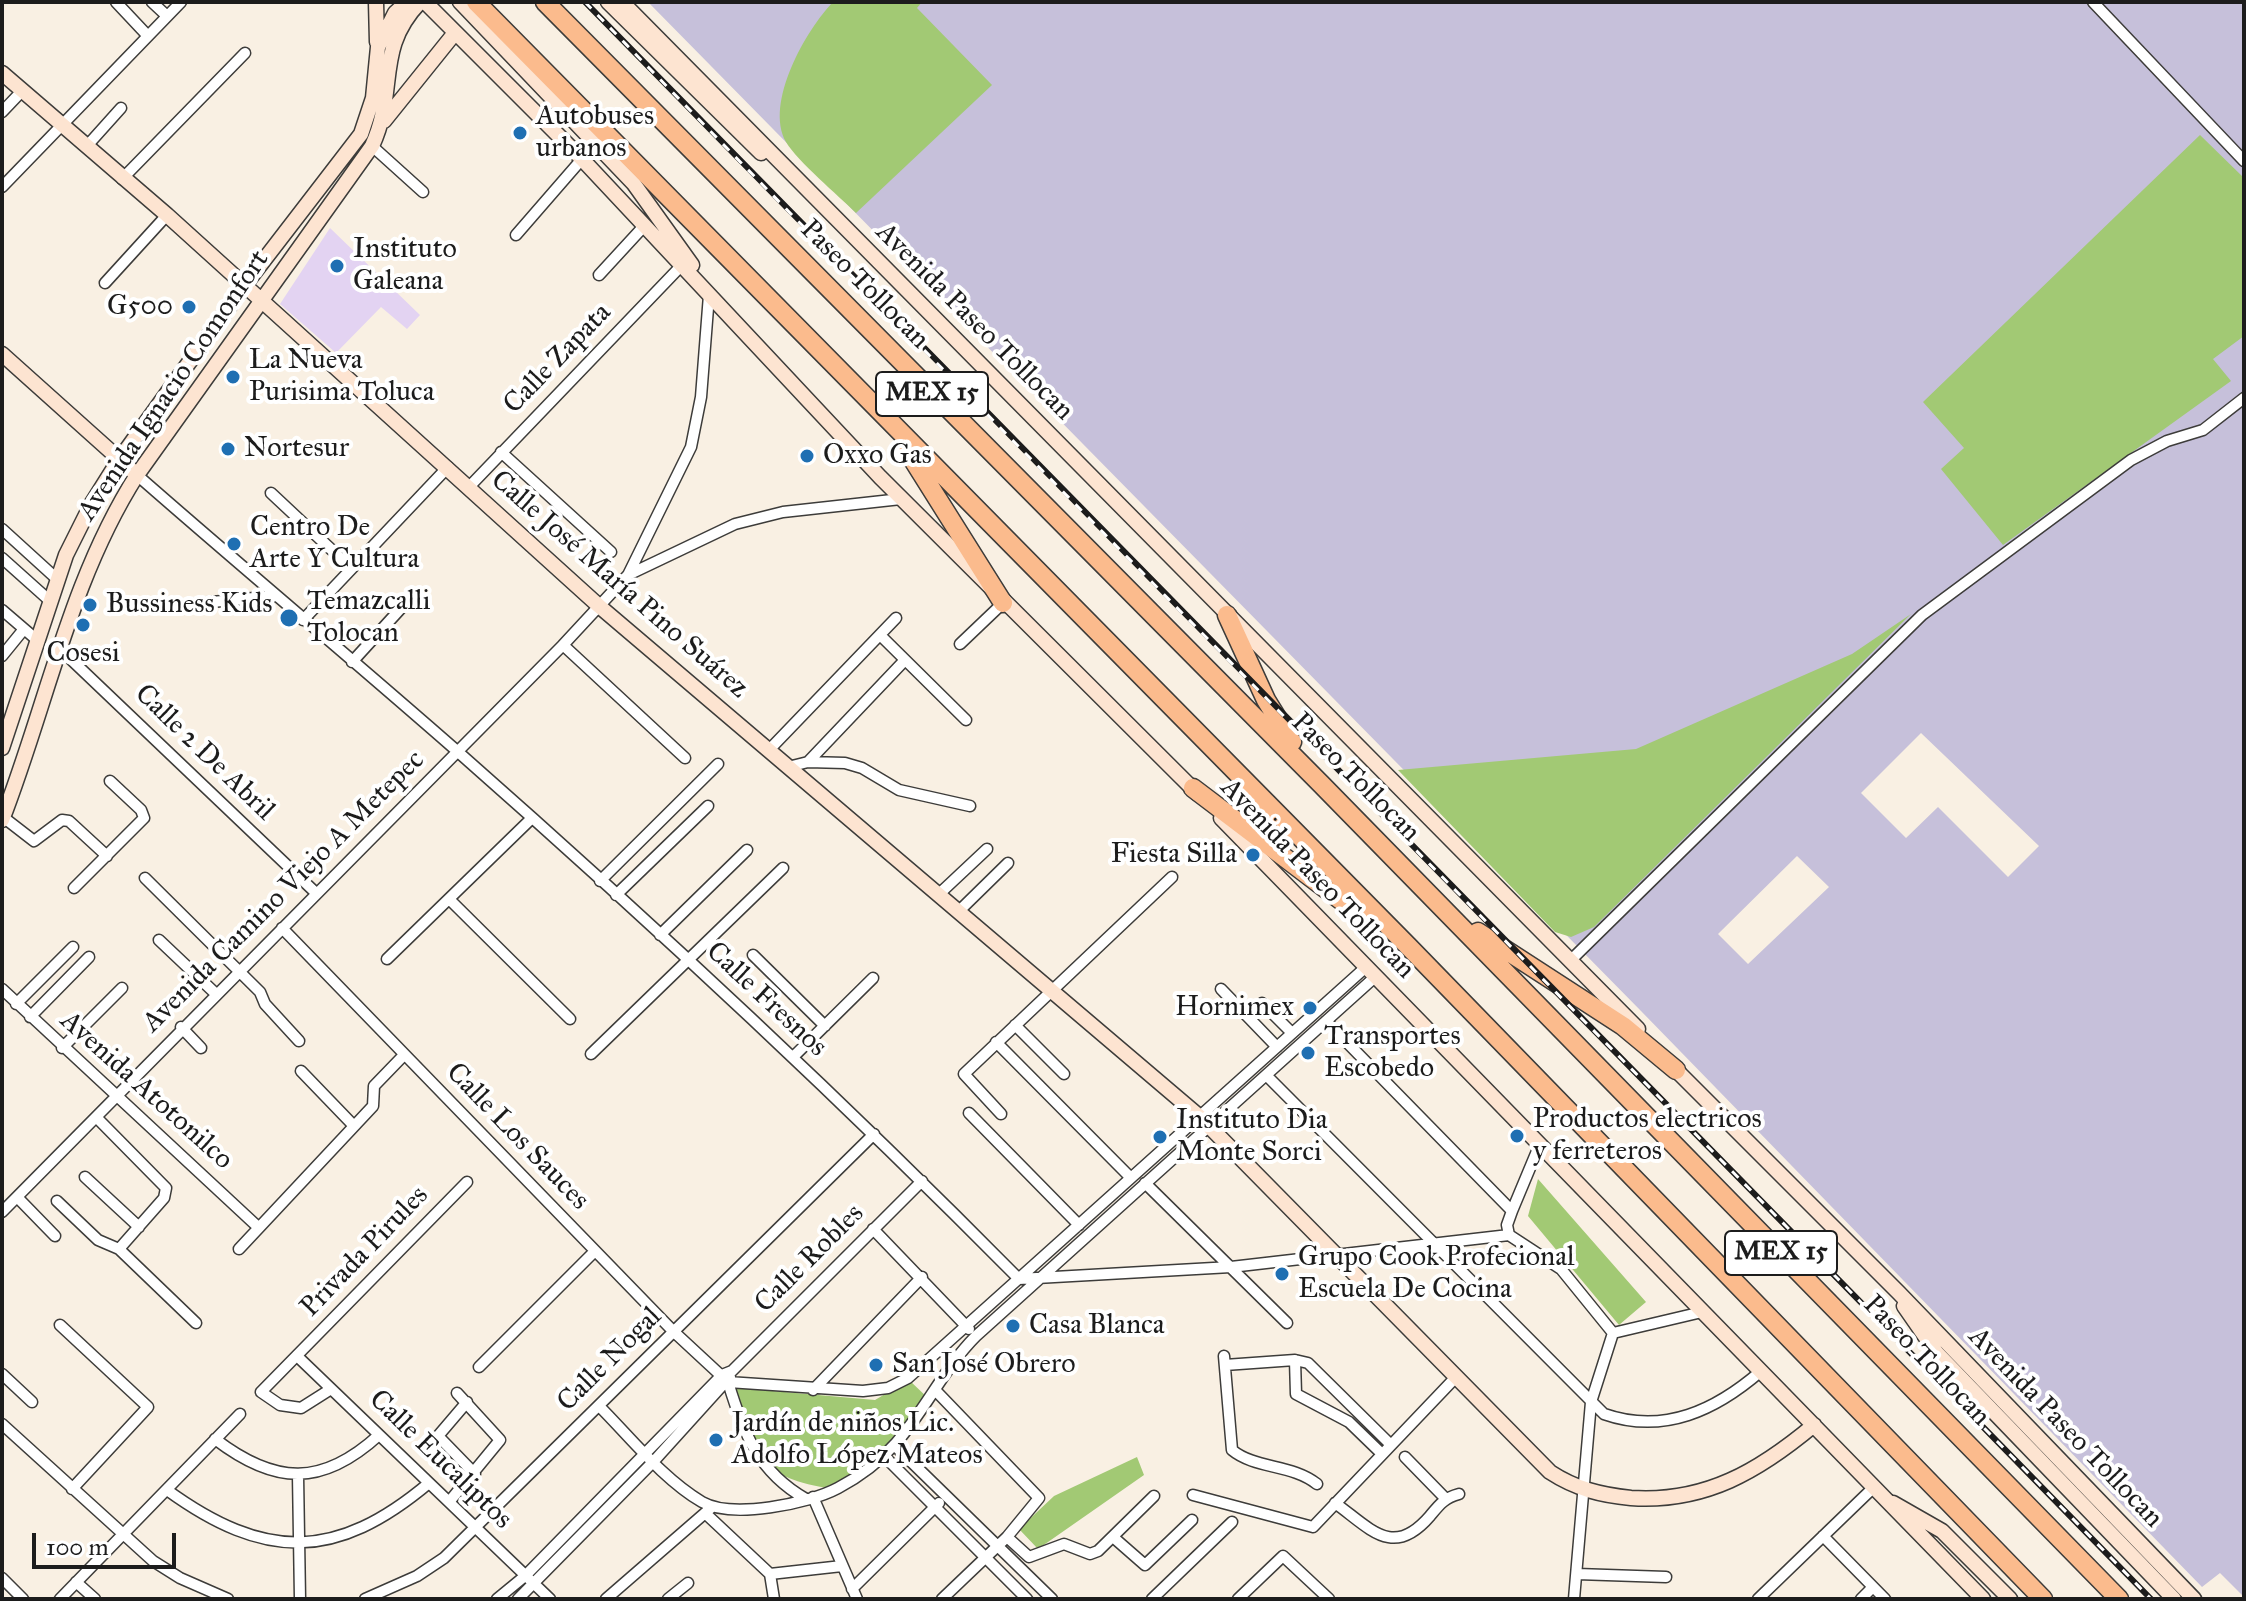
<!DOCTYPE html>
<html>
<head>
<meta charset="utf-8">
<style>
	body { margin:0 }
	#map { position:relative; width:2246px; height:1601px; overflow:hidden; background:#f9f0e3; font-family:"IM FELL Great Primer",serif }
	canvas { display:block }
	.frame { position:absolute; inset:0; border:4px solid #1c1c1c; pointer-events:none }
	.scale { position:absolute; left:32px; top:1533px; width:144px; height:36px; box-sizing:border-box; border:4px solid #1c1c1c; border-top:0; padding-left:10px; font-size:24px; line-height:28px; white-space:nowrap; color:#1c1c1c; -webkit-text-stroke:6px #fff; paint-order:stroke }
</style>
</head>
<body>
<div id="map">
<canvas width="2246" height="1601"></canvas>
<div class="frame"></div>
<div class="scale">100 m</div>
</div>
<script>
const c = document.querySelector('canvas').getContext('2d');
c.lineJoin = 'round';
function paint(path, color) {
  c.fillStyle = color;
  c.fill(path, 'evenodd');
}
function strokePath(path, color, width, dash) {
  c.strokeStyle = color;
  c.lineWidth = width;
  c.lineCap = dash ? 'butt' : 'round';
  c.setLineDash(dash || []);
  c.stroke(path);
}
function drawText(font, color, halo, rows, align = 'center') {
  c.font = font + ' "IM FELL Great Primer",serif';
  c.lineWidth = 8;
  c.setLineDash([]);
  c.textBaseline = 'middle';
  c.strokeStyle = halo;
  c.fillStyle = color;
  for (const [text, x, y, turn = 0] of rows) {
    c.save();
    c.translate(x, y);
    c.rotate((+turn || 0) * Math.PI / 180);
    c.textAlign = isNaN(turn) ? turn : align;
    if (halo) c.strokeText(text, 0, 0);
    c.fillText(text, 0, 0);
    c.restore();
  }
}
paint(new Path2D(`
	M330,228L420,315L407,329L381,307L336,353L280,304Z`), '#e3d3f2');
paint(new Path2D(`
	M648,2H2244V1597L2220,1573L2202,1587L1641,1011ZM1921,733L2039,846L2008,877L1938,807L1906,838L1861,793ZM1797,856L1829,887L1748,964L1718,934Z`), '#c6c0da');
paint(new Path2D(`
	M833,2H922L917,8L992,85L856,213C838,195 798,162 786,142C764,103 806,30 833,2Z
	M2200,135L2244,178V336L2213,359L2231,381L2003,545L1941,469L1964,448L1923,402Z
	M1911,614L1594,927L1571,937L1555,932L1398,770L1636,749L1852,654Z
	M1538,1179L1646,1302L1619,1325L1528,1216Z
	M909,1380L929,1399L883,1456L833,1489C760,1478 746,1453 727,1387L875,1400Z
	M1137,1457L1144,1475L1038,1549L1019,1529L1054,1496Z`), '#a2c974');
const street = new Path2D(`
	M116,2L147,35
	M152,2L167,16
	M2093,2L2244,161
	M2,112L22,91
	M372,146L423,192
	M86,147L121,108
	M122,179L245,53
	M2,187L181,2
	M516,235L582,159
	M599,275L645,225
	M105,283L167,215
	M501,452L611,552
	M137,475C243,568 351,658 457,751C650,921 838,1096 1019,1279L1231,1267L1509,1235
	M469,487L682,265
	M271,493L351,568
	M2,529L58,580
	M2,558L50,601
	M628,575L691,447L701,397L709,295
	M159,607L275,596
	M2,610L37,640
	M303,620L448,467
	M880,635L966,720
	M960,644L1003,603
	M563,645L685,758
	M60,649L316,893
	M2,656L24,629
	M352,662L403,606
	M769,750L896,618
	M808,762L905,660
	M788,767L808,762L845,763L862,768L899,790L970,806
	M3,817L34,841L62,820L69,821L107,856
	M145,878L260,992L265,1004L299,1041
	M600,881L718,764
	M74,888L144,818L141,810L110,781
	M616,895L708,806
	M938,895L987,849
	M449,899L570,1019
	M958,912L1008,863
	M282,928L673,1331L728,1382L863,1391L888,1388L908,1378L1366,967
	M660,935L747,850
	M159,940L216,994
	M753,955L825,1026
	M387,959L531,819
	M1572,959L1922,615L2131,460L2167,441L2203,430L2244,398
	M2,989L258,1227
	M1221,989L1277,1047
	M1262,1003L1292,1033
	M16,1004L73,947
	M30,1017L89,957
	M1326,1021L1512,1211L1507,1225L1509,1235L1561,1269L1613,1333
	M1015,1025L1064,1074
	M181,1027L201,1048
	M996,1042L1131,1178
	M62,1048L122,988
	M591,1054L783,868
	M793,1057L873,978
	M301,1071L354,1126
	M1266,1075L1604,1414C1664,1435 1716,1410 1761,1371
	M969,1113L1079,1225
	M1001,1114L964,1074L1172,877
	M96,1117L166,1188L164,1198L119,1249
	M85,1177L139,1227
	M1145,1183L1287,1323
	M17,1197L55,1236
	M57,1201L98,1240L119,1249
	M1512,1211L1540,1144
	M2,1212L563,645L628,575L735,524L783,512L901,499
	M873,1229L969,1329
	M119,1249L196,1323
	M239,1249L373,1106L374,1086L404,1055
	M60,1325L148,1407L72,1489
	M1613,1333L1702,1312
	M297,1356L550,1599
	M1224,1356L1232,1450C1255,1469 1292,1464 1317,1484
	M1295,1360L1296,1394L1349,1422L1381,1453
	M1225,1365L1295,1360L1308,1363L1390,1444
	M479,1367L595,1251
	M2,1374L32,1402
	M728,1382C743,1432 758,1472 806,1499
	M331,1389L301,1408L280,1405L261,1392L467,1182
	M813,1390L922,1277
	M936,1391L1039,1498L1007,1537L942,1599
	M467,1402L438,1436L475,1474
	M599,1406C631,1438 663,1479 702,1502C732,1519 808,1504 838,1488C859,1477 881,1460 896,1443C926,1409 944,1368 976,1336L1375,977
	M2,1424L153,1561L180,1578L228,1599
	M215,1439C275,1485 322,1487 379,1435
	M894,1445L1052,1599
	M884,1456L1027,1599
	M1405,1457L1445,1498
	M298,1475L300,1599
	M167,1490C265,1561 336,1561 429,1483
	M1193,1495L1313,1527L1456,1377
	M813,1497L857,1599
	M449,1502L500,1440L457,1393
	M1335,1503C1371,1529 1393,1559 1430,1516C1439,1505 1444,1498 1459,1494
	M705,1513L770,1574L774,1599
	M1823,1536L1885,1599
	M1007,1537L1029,1557L1064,1544L1090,1554L1098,1551L1154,1496
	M1113,1537L1145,1565L1192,1520
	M770,1574L842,1566
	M1577,1574L1666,1577
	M2,1578L23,1599
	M76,1582L95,1599
	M852,1589L939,1503
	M60,1599L240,1414
	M365,1599L417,1576L444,1558L874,1134
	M497,1599L525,1576L722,1375L732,1371L922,1181
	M518,1599L654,1461L730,1377
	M606,1599L712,1507
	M668,1599L688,1583
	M1152,1599L1232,1522
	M1238,1599L1283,1556L1329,1599
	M1574,1599L1591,1402L1613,1333
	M1758,1599L1874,1487
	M1861,1599L1873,1587`);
const secondary = new Path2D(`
	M376,2L377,42
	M425,2L582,159L880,477L1198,794
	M460,2L634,184L692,265
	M608,2L761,153
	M622,2L1638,1029
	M2,73L167,215L599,606L1200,1117L1550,1472C1576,1489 1601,1495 1631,1498C1705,1503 1759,1471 1814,1425
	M384,121L454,34
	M2,354L137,475
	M2,748L66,555L92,503L119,460L244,286L361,134L373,98L378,47L395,13L407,2
	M1221,818L1983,1599
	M2,820C47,704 70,580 137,475L372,146C398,90 374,50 420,2
	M1671,1065L1899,1293L2194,1599
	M1904,1306L1936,1352L2174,1599
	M1893,1503L1942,1531L2010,1599`);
const highway = new Path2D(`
	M476,2L1408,946L2043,1599
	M545,2L1321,784L2119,1599
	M905,447L1003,603
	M1227,615L1266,700L1292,742
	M1193,788L1371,923
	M1478,932L1623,1026L1676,1070`);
strokePath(street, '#3d3c3a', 13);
strokePath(secondary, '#3d3c3a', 17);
strokePath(highway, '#3d3c3a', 21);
strokePath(street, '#fff', 10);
strokePath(secondary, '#fde4d1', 14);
strokePath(highway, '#fbbb8d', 18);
const rail = new Path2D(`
	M585,2C1104,538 1631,1065 2151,1599`);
strokePath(rail, '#1c1c1c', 6);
strokePath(rail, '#fff', 3, [9]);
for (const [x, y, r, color] of [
	[520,133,8,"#1f6fb2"],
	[337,266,8,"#1f6fb2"],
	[189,307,8,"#1f6fb2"],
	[233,377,8,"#1f6fb2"],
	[228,449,8,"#1f6fb2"],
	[807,456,8,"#1f6fb2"],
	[234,544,8,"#1f6fb2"],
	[90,605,8,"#1f6fb2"],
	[289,618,10,"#1f6fb2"],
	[83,625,8,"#1f6fb2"],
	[1253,855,8,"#1f6fb2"],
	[1310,1008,8,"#1f6fb2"],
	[1308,1053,8,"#1f6fb2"],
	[1517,1136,8,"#1f6fb2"],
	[1160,1137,8,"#1f6fb2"],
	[1282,1274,8,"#1f6fb2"],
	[1013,1326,8,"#1f6fb2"],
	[876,1365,8,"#1f6fb2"],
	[716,1440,8,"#1f6fb2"]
]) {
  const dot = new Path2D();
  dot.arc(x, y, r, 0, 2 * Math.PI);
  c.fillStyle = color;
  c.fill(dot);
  strokePath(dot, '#fff', 3);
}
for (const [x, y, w] of [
	[932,394,112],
	[1781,1253,112]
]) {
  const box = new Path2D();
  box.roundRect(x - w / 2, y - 22, w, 44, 6);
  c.fillStyle = '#fff';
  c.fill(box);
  strokePath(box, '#1c1c1c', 2);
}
drawText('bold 26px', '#1c1c1c', null, [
	["MEX 15",932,394],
	["MEX 15",1781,1253]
]);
drawText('28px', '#1c1c1c', '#fff', [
	["Autobuses",536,117],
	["urbanos",536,149],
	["Instituto",353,250],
	["Galeana",353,282],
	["G500",173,307,"right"],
	["La Nueva",249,361],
	["Purisima Toluca",249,393],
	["Nortesur",244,449],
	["Oxxo Gas",823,456],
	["Centro De",250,528],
	["Arte Y Cultura",250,560],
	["Temazcalli",307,602],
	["Tolocan",307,634],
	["Bussiness Kids",106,605],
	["Cosesi",83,654,"center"],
	["Fiesta Silla",1237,855,"right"],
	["Hornimex",1294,1008,"right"],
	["Transportes",1324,1037],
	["Escobedo",1324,1069],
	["Productos electricos",1533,1120],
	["y ferreteros",1533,1152],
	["Instituto Dia",1176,1121],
	["Monte Sorci",1176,1153],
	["Grupo Cook Profecional",1298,1258],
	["Escuela De Cocina",1298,1290],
	["Casa Blanca",1029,1326],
	["San José Obrero",892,1365],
	["Jardín de niños Lic.",732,1424],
	["Adolfo López Mateos",732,1456]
], 'left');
drawText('28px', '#1c1c1c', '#fff', [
	["Paseo Tollocan",864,285,45],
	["Avenida Paseo Tollocan",974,322,45],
	["Calle Zapata",558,359,-46],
	["Avenida Ignacio Comonfort",174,386,-56],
	["Calle José María Pino Suárez",619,585,41],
	["Calle 2 De Abril",204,753,44],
	["Paseo Tollocan",1355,778,45],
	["Avenida Paseo Tollocan",1317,879,46],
	["Avenida Camino Viejo A Metepec",284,892,-45],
	["Calle Fresnos",766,1000,43],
	["Avenida Atotonilco",146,1091,42],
	["Calle Los Sauces",517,1137,46],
	["Privada Pirules",365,1252,-46],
	["Calle Robles",810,1259,-45],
	["Calle Nogal",610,1360,-45],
	["Paseo Tollocan",1926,1361,46],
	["Avenida Paseo Tollocan",2065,1428,46],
	["Calle Eucaliptos",440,1460,44]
]);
</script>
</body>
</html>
